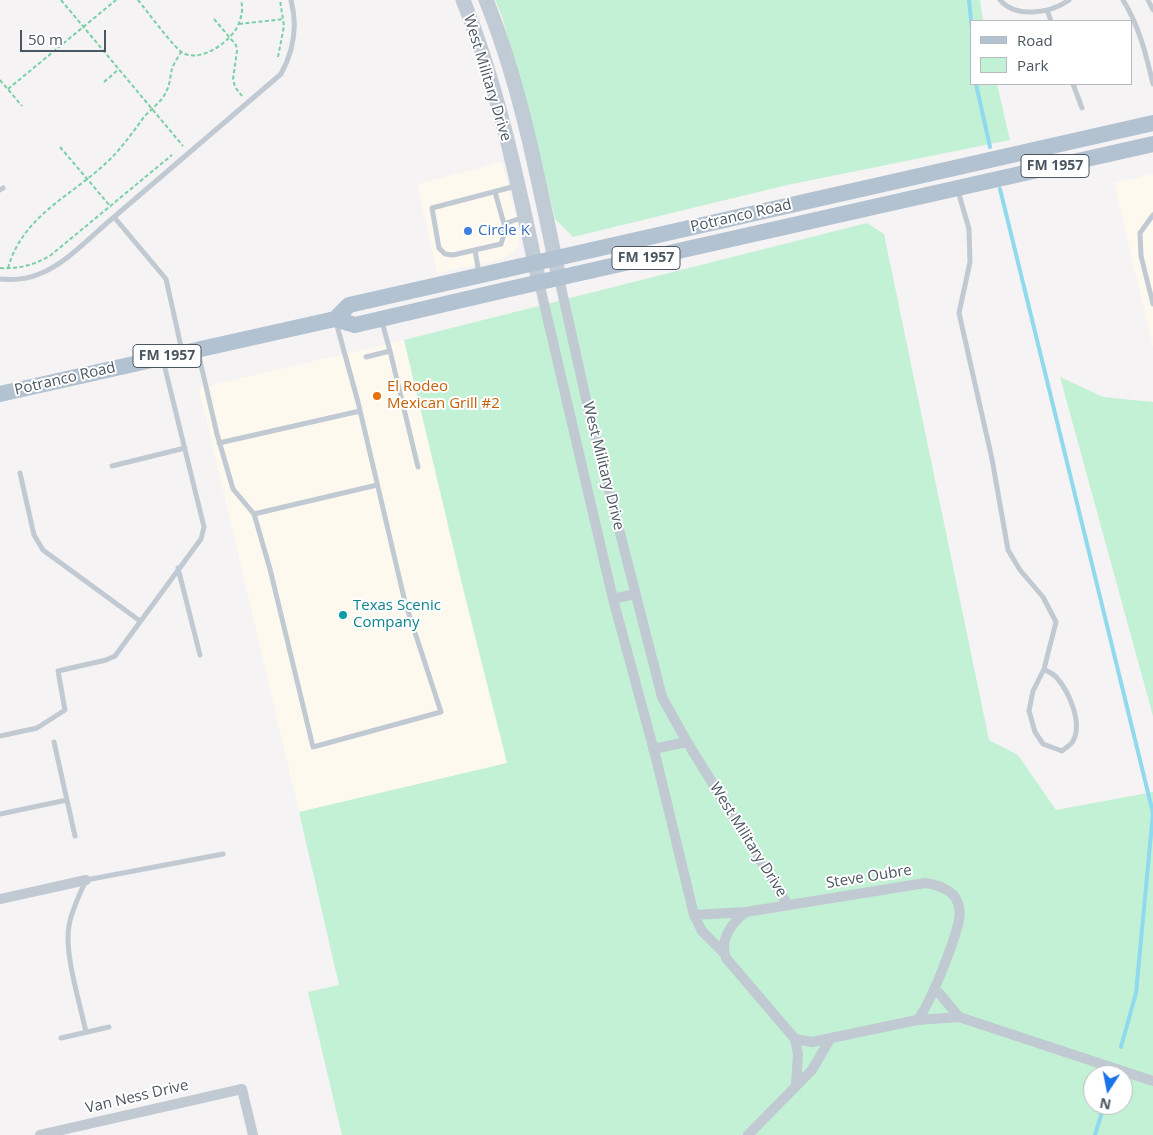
<!DOCTYPE html>
<html>
<head>
<meta charset="utf-8">
<style>
	body { margin:0 }
	#map { position:relative; width:1153px; height:1135px; overflow:hidden; background:#f5f3f3; font-family:"Open Sans",sans-serif }
	canvas { display:block }
	.legend { position:absolute; left:970px; top:20px; width:162px; height:65px; box-sizing:border-box; background:#fff; border:1px solid #b7bbc0; margin:0; padding:6px 9px; list-style:none; font-size:15px; color:#4a5661 }
	.legend li { display:flex; align-items:center; gap:10px; height:25px }
	.legend b { width:25px; border:1px solid #b7bbc0 }
	.north { position:absolute; left:1083px; top:1065px; width:50px; height:50px; box-sizing:border-box; background:#fff; border:1px solid #b7bbc0; border-radius:50%; rotate:191deg; font-size:14px; font-weight:700; line-height:20px; text-align:center; color:#4a5661 }
	.north::after { content:''; display:block; margin:auto; width:18px; height:22px; background:#1a73e8; clip-path:polygon(50% 0,100% 100%,50% 72%,0 100%) }
	.scale { position:absolute; left:20px; top:30px; width:86px; height:22px; box-sizing:border-box; border:2px solid #4a5661; border-top:0; padding-left:6px; font-size:15px; line-height:18px; white-space:nowrap; color:#4a5661; -webkit-text-stroke:4px #fff; paint-order:stroke }
</style>
</head>
<body>
<div id="map">
<canvas width="1153" height="1135"></canvas>
<ul class="legend">
<li><b style="height:6px;background:#b3c2d1"></b>Road</li>
<li><b style="height:14px;background:#c3f1d5"></b>Park</li>
</ul>
<div class="north">N</div>
<div class="scale">50 m</div>
</div>
<script>
const c = document.querySelector('canvas').getContext('2d');
c.lineJoin = 'round';
function paint(path, color) {
  c.fillStyle = color;
  c.fill(path, 'evenodd');
}
function strokePath(path, color, width, dash) {
  c.strokeStyle = color;
  c.lineWidth = width;
  c.lineCap = dash ? 'butt' : 'round';
  c.setLineDash(dash || []);
  c.stroke(path);
}
function drawText(font, color, halo, rows, align = 'center') {
  c.font = font + ' "Open Sans",sans-serif';
  c.lineWidth = 4;
  c.setLineDash([]);
  c.textBaseline = 'middle';
  c.strokeStyle = halo;
  c.fillStyle = color;
  for (const [text, x, y, turn = 0] of rows) {
    c.save();
    c.translate(x, y);
    c.rotate((+turn || 0) * Math.PI / 180);
    c.textAlign = isNaN(turn) ? turn : align;
    if (halo) c.strokeText(text, 0, 0);
    c.fillText(text, 0, 0);
    c.restore();
  }
}
paint(new Path2D(`
	M502,162L520,235L518,245L514,252L499,260L437,273L417,184Z
	M1153,174V347L1114,183Z
	M404,340L463,588L507,763L299,812L199,388Z`), '#fdf9ef');
paint(new Path2D(`
	M495,0H980L983,21H972V84H997L1010,140L787,185L573,237L555,219L531,117L502,17Z
	M867,223L884,234L989,740L1018,755L1056,810L1153,792V1135H342L308,992L339,985L299,812L507,763L463,588L404,340ZM1093,1075H1123V1105H1093Z
	M1060,377L1103,397L1153,402V716Z`), '#c3f1d5');
strokePath(new Path2D(`
	M969,0L972,30
	M976,84L990,147
	M1000,189L1153,813L1136,993L1121,1047
	M1095,1135L1104,1105`), '#90daee', 4);
strokePath(new Path2D(`
	M61,0L183,146
	M138,0C147,11 174,48 183,53C202,63 233,40 239,23C242,15 243,8 241,0
	M214,19L236,45L237,51L233,79L235,87L242,96
	M239,24L284,19
	M278,57L284,26L280,0
	M0,80L22,106
	M104,82L119,69
	M8,89L116,0
	M60,147L111,207
	M0,268C19,269 35,265 51,255L172,155
	M8,268C24,211 80,193 116,153C126,142 135,129 144,117C151,109 160,103 165,94C170,86 170,77 172,69C174,63 178,57 181,52`), '#7ad0a6', 2, [4, 2.5]);
strokePath(new Path2D(`
	M1000,0C1016,19 1051,13 1069,0
	M1123,0C1139,26 1146,54 1153,84
	M1148,0L1153,10
	M1047,10L1051,21
	M1073,84L1082,108
	M516,186L432,208L439,248L445,254L453,255L501,244L504,234V224L524,217
	M0,190L3,188
	M958,191L969,229L970,262L959,313L992,459L1008,550L1020,570L1043,597L1056,622L1044,669L1033,691L1029,711L1035,732L1043,744L1062,751C1065,748 1071,745 1073,741C1083,723 1069,692 1057,678C1054,674 1048,672 1044,669
	M495,192L504,224
	M1153,215L1140,233L1141,256L1153,304
	M114,217L281,74C294,50 298,26 291,0
	M475,250L479,274
	M0,279C12,280 28,279 39,274C66,264 92,235 114,217L166,279L182,351
	M390,351L418,467
	M198,352L217,434L233,489L254,514L270,569L313,747L441,712L405,602L358,402L336,322
	M366,357L390,351L382,322
	M219,443L360,411
	M112,466L185,448
	M20,473L34,535L43,550L140,621
	M254,514L377,485
	M178,568L200,655
	M0,736L37,728L65,710L58,671L106,660L115,656L201,539L204,527L163,360
	M54,742L75,836
	M0,814L67,800
	M86,1032C80,1003 64,954 69,926C71,911 80,894 86,880L223,854
	M61,1038L109,1027`), '#c1cad2', 5);
strokePath(new Path2D(`
	M559,278L588,408L662,697L687,742L788,905
	M539,282L613,599L656,758L694,915L702,931L724,953
	M613,599L635,594
	M653,749L687,742
	M925,883C936,884 953,890 957,901C960,907 960,914 959,920C955,940 930,1006 917,1020L812,1042L795,1039L726,958C719,940 732,922 746,912Z
	M0,899L86,880
	M694,915L745,912
	M934,989L940,994L959,1017
	M917,1020L959,1017L1153,1081
	M795,1039L798,1054L796,1084
	M40,1135L242,1089L253,1135
	M748,1135L812,1070L830,1039`), '#c1cad2', 10);
strokePath(new Path2D(`
	M463,0C499,90 519,187 539,282
	M486,0C522,89 539,184 559,278`), '#c1cbd6', 15);
strokePath(new Path2D(`
	M335,319L349,305L1153,123
	M0,394L335,319L355,325L505,290L1153,144`), '#b3c2d1', 16);
for (const [x, y, r, color] of [
	[468,231,5,"#3f7fe0"],
	[377,396,5,"#e8710a"],
	[343,615,5,"#0f9aa8"]
]) {
  const dot = new Path2D();
  dot.arc(x, y, r, 0, 2 * Math.PI);
  c.fillStyle = color;
  c.fill(dot);
  strokePath(dot, '#fff', 2);
}
for (const [x, y, w] of [
	[1055,166,68],
	[646,258,68],
	[167,356,68]
]) {
  const box = new Path2D();
  box.roundRect(x - w / 2, y - 11.5, w, 23, 4);
  c.fillStyle = '#fff';
  c.fill(box);
  strokePath(box, '#4a5661', 1);
}
drawText('bold 14px', '#4a5661', null, [
	["FM 1957",1055,166],
	["FM 1957",646,258],
	["FM 1957",167,356]
]);
drawText('15px', '#4a5661', '#fff', [
	["West Military Drive",487,78,73],
	["Potranco Road",741,216,-13],
	["Potranco Road",65,379,-13],
	["West Military Drive",603,466,76],
	["West Military Drive",748,840,58],
	["Steve Oubre",869,877,-9],
	["Van Ness Drive",137,1097,-13]
]);
drawText('15px', '#366cbe', '#fff', [
	["Circle K",478,231]
], 'left');
drawText('15px', '#c56008', '#fff', [
	["El Rodeo",387,387],
	["Mexican Grill #2",387,404]
], 'left');
drawText('15px', '#0d838f', '#fff', [
	["Texas Scenic",353,606],
	["Company",353,623]
], 'left');
</script>
</body>
</html>
